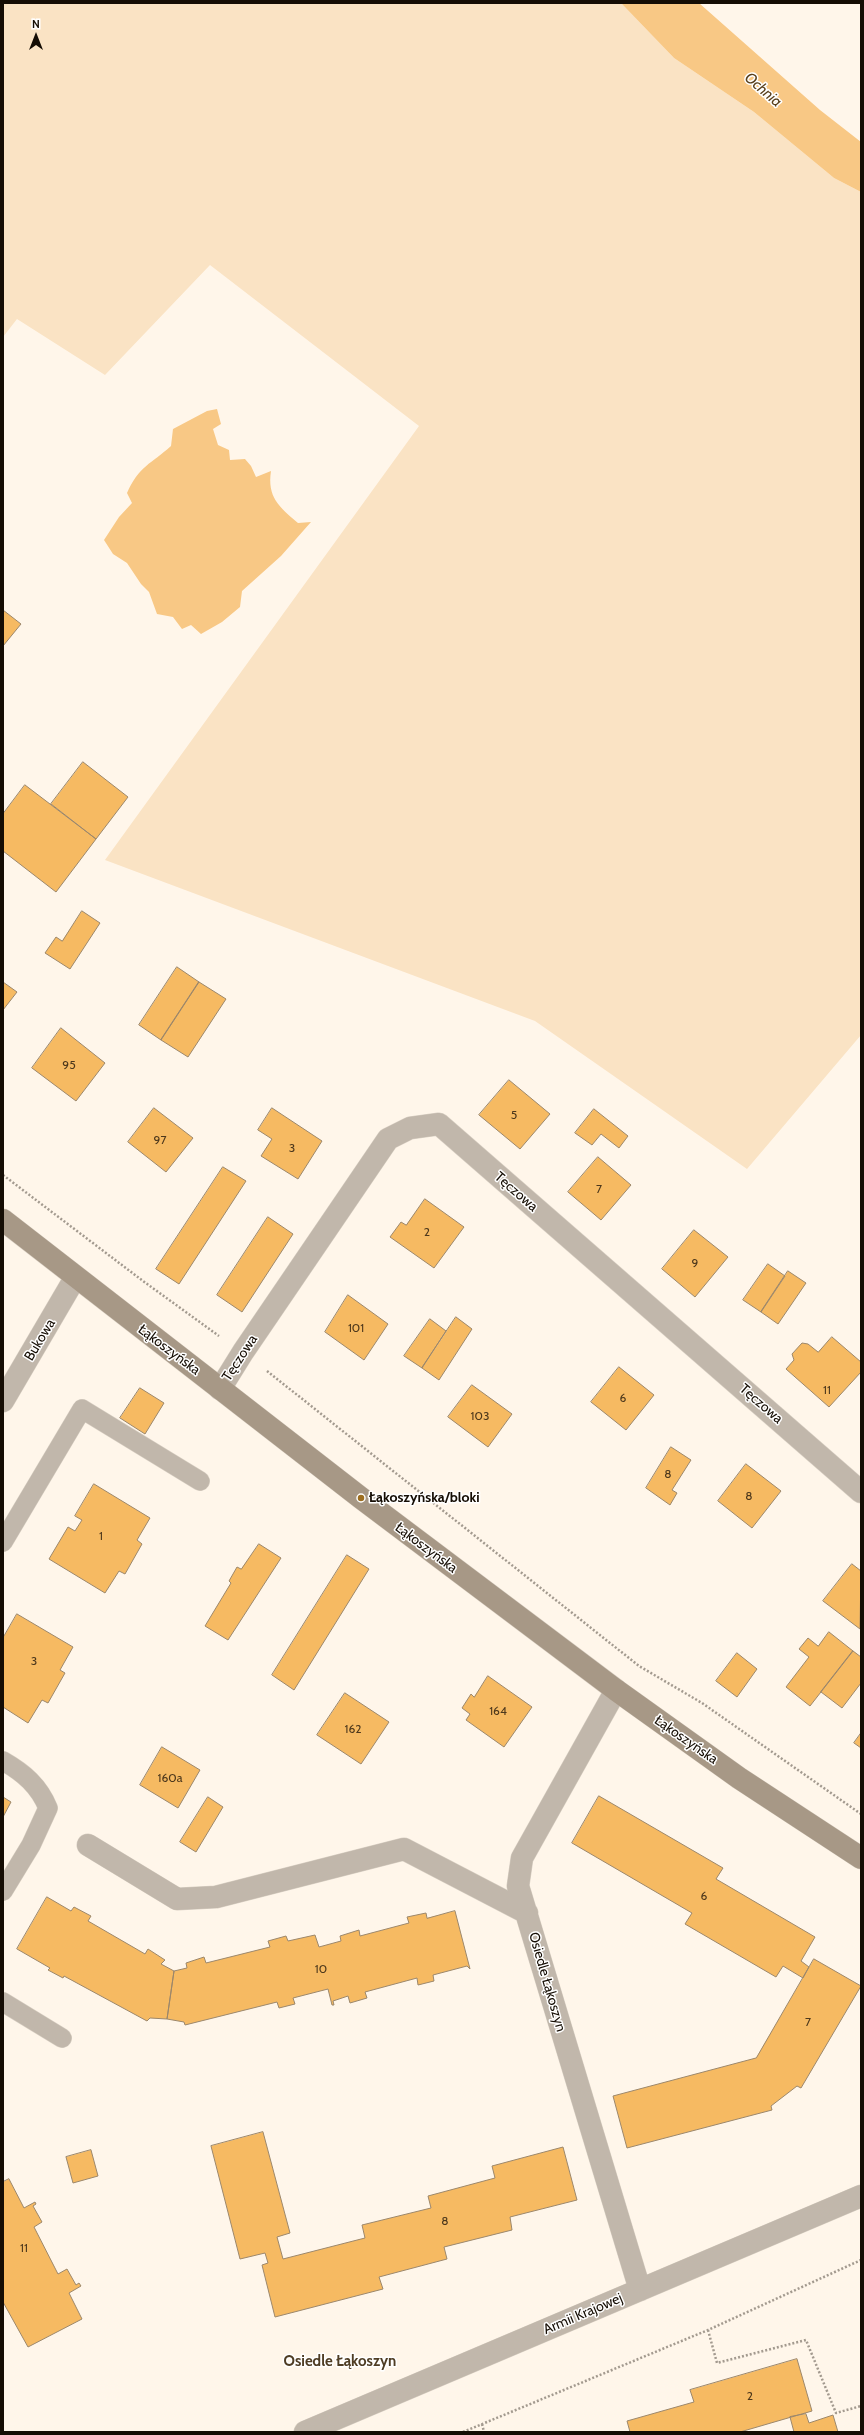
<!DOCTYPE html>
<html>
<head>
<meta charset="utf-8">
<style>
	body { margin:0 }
	#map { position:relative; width:864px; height:2435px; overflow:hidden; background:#fff6ea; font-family:Cabin,sans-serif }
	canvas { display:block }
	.frame { position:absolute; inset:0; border:4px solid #150d04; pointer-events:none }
	.north { position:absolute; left:16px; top:16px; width:40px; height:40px; -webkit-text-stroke:3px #fff; paint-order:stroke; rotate:0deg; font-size:11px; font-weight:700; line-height:16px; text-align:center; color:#150d04 }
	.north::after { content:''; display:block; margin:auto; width:14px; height:18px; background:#150d04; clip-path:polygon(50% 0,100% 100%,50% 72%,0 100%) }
</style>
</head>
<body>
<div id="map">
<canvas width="864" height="2435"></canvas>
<div class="frame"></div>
<div class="north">N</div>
</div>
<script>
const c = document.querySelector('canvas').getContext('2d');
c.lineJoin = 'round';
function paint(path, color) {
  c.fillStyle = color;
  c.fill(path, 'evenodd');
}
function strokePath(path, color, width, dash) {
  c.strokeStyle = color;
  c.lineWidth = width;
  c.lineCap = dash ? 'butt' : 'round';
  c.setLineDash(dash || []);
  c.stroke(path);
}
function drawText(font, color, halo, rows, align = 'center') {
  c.font = font + ' Cabin,sans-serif';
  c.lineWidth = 3;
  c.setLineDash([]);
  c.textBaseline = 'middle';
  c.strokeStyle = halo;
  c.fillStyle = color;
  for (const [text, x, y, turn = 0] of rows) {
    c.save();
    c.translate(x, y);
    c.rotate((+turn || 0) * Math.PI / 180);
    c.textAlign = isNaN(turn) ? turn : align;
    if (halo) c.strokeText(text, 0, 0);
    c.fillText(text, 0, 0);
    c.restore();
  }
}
paint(new Path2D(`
	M3,3H621L674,58L754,112L834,178L861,192V1035L747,1169L535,1021L105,860L419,426L210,265L105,375L17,319L3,337Z`), '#fae3c4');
paint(new Path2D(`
	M621,3H699L820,110L861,142V192L834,178L754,112L674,58Z
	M217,409L221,424L213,429L218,445L229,450L230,460L245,459L251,466L256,477L271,471C267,497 279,507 298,523L311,522L281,556L242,591L240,607L222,622L201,634L191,625L182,629L173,617L157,614L149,592L141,584L127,563L113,554L104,540L119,517L132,503L127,493C139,466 151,464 171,446L173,429L207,411Z`), '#f8c885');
const building = new Path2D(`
	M3,610L21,624L3,646Z
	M83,762L128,797L96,839L51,804Z
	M25,785L96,839L56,892L3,851V814Z
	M82,911L100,923L70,969L45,953L56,937L62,941Z
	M177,967L199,982L161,1040L139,1025Z
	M3,982L17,992L3,1010Z
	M199,982L226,999L188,1057L161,1040Z
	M61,1028L105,1063L76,1101L32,1068Z
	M509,1080L550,1114L520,1149L479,1115Z
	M154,1108L193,1138L166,1172L128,1142Z
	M272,1108L322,1141L298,1179L261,1156L272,1139L258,1130Z
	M594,1109L628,1136L619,1148L601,1134L592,1145L575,1133Z
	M598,1157L631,1185L601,1220L568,1192Z
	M223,1167L246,1181L179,1284L156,1269Z
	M425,1199L464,1227L434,1268L390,1237L401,1222L406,1225Z
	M268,1217L293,1234L242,1312L217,1295Z
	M694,1230L728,1257L695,1297L662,1269Z
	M768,1264L785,1276L761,1312L743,1300Z
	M788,1271L806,1283L778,1324L761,1312Z
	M348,1295L388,1324L364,1360L325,1332Z
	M456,1317L472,1329L439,1380L422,1368Z
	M430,1319L446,1331L422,1368L404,1356Z
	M832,1337L861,1362V1372L829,1407L786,1369L794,1360L792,1354L802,1343L808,1344L818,1352Z
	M619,1367L654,1395L626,1430L591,1402Z
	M472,1385L512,1414L488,1447L448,1417Z
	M140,1388L164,1403L145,1434L120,1418Z
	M671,1447L691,1460L672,1490L677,1493L670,1505L646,1488Z
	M746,1464L781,1491L752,1528L718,1501Z
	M94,1484L150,1518L137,1540L142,1544L125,1574L119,1571L105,1593L49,1559L68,1527L75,1531L82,1520L75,1516Z
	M259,1544L281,1558L228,1640L205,1626L231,1583L229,1581L237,1567L241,1569Z
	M347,1555L369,1569L294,1690L272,1675Z
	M852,1564L861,1571L860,1629L823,1601Z
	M17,1614L73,1647L60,1670L65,1673L48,1703L42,1700L28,1723L3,1707V1638Z
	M829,1632L853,1651L810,1706L786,1687L809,1657L799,1649L808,1638L818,1646Z
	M853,1651L861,1657V1683L842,1708L821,1692Z
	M737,1653L757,1669L737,1697L716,1681Z
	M488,1676L532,1707L504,1747L466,1720L470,1714L462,1708L471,1694L474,1697Z
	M345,1693L389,1722L361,1764L317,1735Z
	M861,1733V1748L854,1743Z
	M162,1747L200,1770L178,1808L140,1785Z
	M599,1796L723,1868L716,1879L815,1937L801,1961L809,1967L803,1978L783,1966L776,1977L685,1924L692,1913L572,1843Z
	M3,1797L11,1802L3,1817Z
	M208,1797L223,1807L196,1852L180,1842Z
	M47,1897L71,1911L74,1907L91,1916L88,1921L145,1954L148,1949L165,1960L161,1964L174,1971L167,2019L150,2018L147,2021L64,1976L63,1978L48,1970L50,1968L17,1949Z
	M455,1911L470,1969L467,1966L433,1975L434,1981L418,1985L417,1978L365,1992L367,1998L350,2003L348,1996L333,2001L334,2005H332L328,1989L293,1998L295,2004L279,2008L277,2002L185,2025L184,2022L167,2019L174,1971L187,1968L186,1963L204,1957L206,1963L270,1947L268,1941L286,1936L288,1941L315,1935L319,1947L341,1941L340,1936L359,1930L360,1936L409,1923L407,1917L426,1913L427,1918Z
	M814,1959L861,1986L801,2088L797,2086L771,2106L772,2110L627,2148L613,2096L756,2058Z
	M263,2132L290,2233L277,2237L283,2259L365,2238L362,2225L431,2208L428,2196L495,2178L492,2166L563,2147L577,2200L510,2217L512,2230L444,2247L447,2259L379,2277L383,2289L275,2317L262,2265L268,2263L265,2253L240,2259L211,2146Z
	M91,2150L98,2176L73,2183L66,2157Z
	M9,2179L24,2208L35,2202L36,2204L33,2206L42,2222L34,2227L58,2274L67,2269L76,2285L79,2283L81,2286L69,2293L82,2319L28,2347L3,2302V2182Z
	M797,2359L812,2411L740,2432H630L627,2421L694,2402L690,2390Z
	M806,2414L809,2423L833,2415L838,2432H794L790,2417Z`);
paint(building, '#f6ba62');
strokePath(building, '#9c876b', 1);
const lane = new Path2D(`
	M3,1542L82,1409L200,1481
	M3,1761C24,1773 39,1786 48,1808L31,1845L3,1891
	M3,2002L62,2038`);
const street = new Path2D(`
	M220,1389L243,1352L388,1139L410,1128L439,1124L861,1492
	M3,1401L75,1278
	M616,1690L522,1858L518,1886L640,2290
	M88,1845L177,1899L216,1897L404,1849L527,1913
	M305,2432L861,2196`);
const secondary = new Path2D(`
	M3,1220L361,1498L616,1690L739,1778L861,1858`);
strokePath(lane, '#dad1c5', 20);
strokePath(street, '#dad1c5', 23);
strokePath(secondary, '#dad1c5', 23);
strokePath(new Path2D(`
	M3,1175L143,1281L219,1336
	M267,1371L639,1666L702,1703L861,1814
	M708,2330L717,2363L806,2340L836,2413L861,2406
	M482,2424L484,2432
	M463,2432L708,2330L861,2260`), '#a39a8f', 2.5, [2, 2]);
strokePath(lane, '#c1b7ab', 19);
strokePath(street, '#c1b7ab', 22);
strokePath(secondary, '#a79886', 22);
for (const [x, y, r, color] of [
	[361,1498,4,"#9d6e20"]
]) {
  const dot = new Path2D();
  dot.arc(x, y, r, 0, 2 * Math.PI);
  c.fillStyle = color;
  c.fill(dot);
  strokePath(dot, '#fff', 1.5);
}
drawText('12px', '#4d381c', null, [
	["95",69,1065],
	["5",514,1115],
	["97",160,1140],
	["3",292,1148],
	["7",599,1189],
	["2",427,1232],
	["9",695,1263],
	["101",356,1328],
	["11",827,1390],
	["6",623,1398],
	["103",480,1416],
	["8",668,1474],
	["8",749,1496],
	["1",101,1536],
	["3",34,1661],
	["164",498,1711],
	["162",353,1729],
	["160a",170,1778],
	["6",704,1896],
	["10",321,1969],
	["7",808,2022],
	["8",445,2221],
	["11",24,2248],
	["2",750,2396]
]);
drawText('14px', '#150d04', '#fff', [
	["Tęczowa",516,1192,41],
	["Bukowa",40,1340,-59],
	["Łąkoszyńska",169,1350,37],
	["Tęczowa",240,1358,-57],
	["Tęczowa",761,1404,41],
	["Łąkoszyńska",426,1548,37],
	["Łąkoszyńska",686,1740,35],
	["Osiedle Łąkoszyn",547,1982,74],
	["Armii Krajowej",583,2314,-23]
]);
drawText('bold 14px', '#150d04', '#fff', [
	["Łąkoszyńska/bloki",369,1498]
], 'left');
drawText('italic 15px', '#59401c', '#fff', [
	["Ochnia",763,90,41]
]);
drawText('bold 15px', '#4f3d24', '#fff', [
	["Osiedle Łąkoszyn",340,2362]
]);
</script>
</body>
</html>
